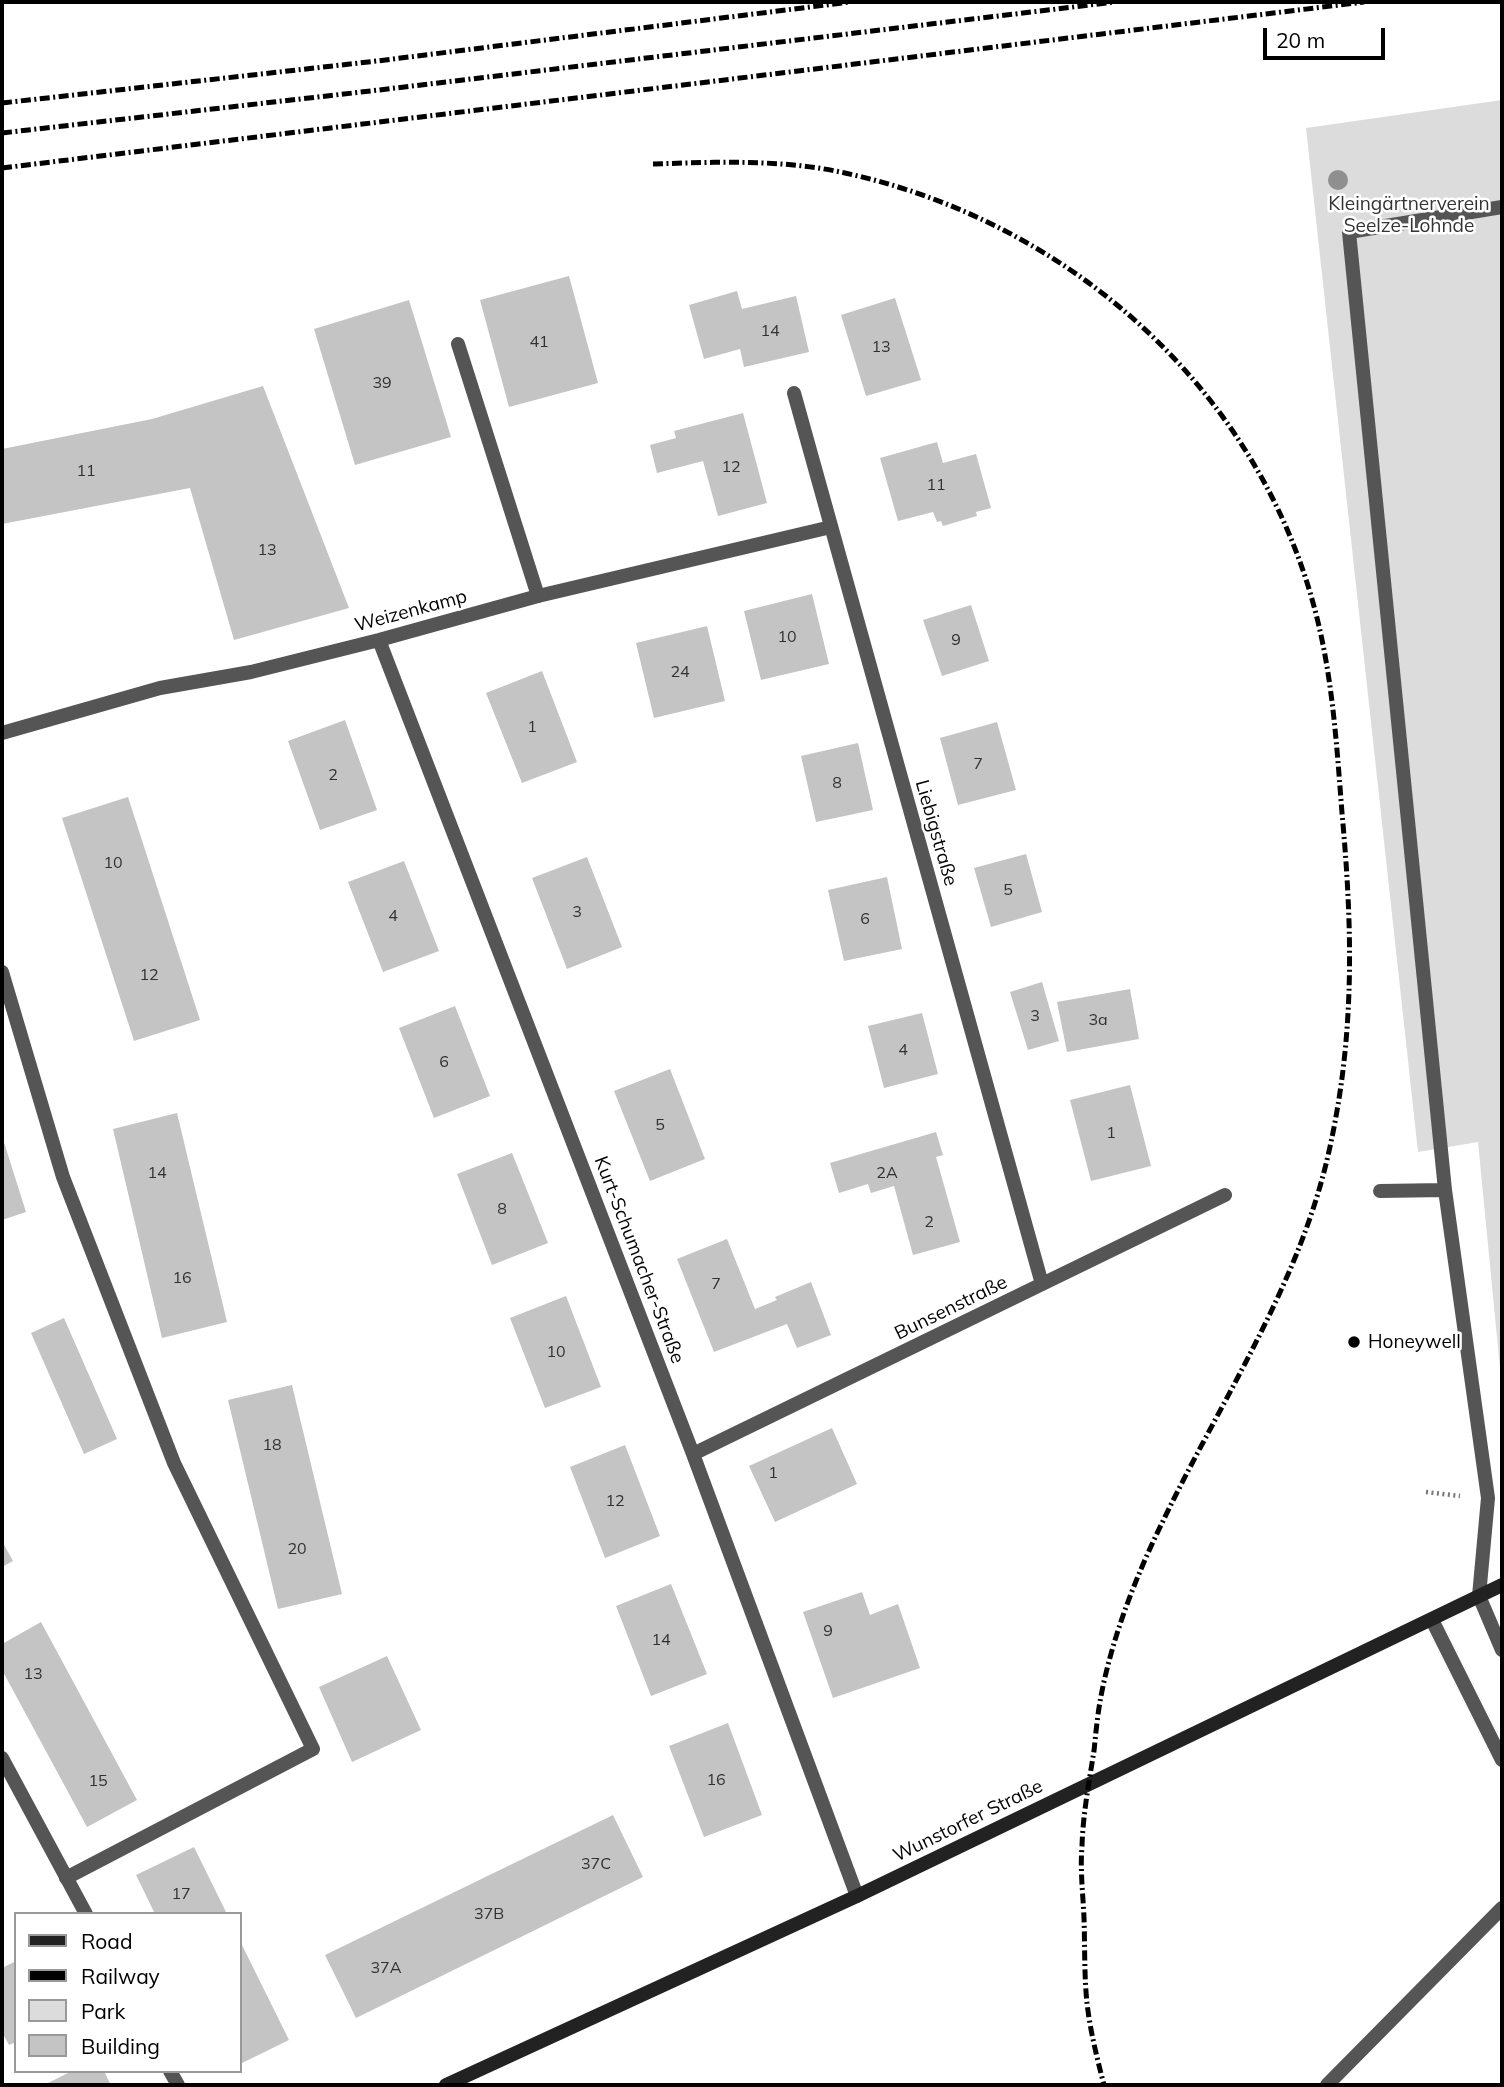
<!DOCTYPE html>
<html>
<head>
<meta charset="utf-8">
<style>
	body { margin:0 }
	#map { position:relative; width:1504px; height:2087px; overflow:hidden; background:#fff; font-family:Mulish,sans-serif }
	canvas { display:block }
	.frame { position:absolute; inset:0; border:4px solid #000; pointer-events:none }
	.legend { position:absolute; left:14px; top:1912px; width:228px; height:161px; box-sizing:border-box; background:#fff; border:2px solid #999; margin:0; padding:9px 12px; list-style:none; font-size:21px; color:#000 }
	.legend li { display:flex; align-items:center; gap:14px; height:35px }
	.legend b { width:35px; border:2px solid #999 }
	.scale { position:absolute; left:1263px; top:28px; width:122px; height:32px; box-sizing:border-box; border:4px solid #000; border-top:0; padding-left:9px; font-size:21px; line-height:24px; white-space:nowrap; color:#000; -webkit-text-stroke:5px #fff; paint-order:stroke }
</style>
</head>
<body>
<div id="map">
<canvas width="1504" height="2087"></canvas>
<div class="frame"></div>
<ul class="legend">
<li><b style="height:9px;background:#222"></b>Road</li>
<li><b style="height:9px;background:#000"></b>Railway</li>
<li><b style="height:19px;background:#dcdcdc"></b>Park</li>
<li><b style="height:19px;background:#c4c4c4"></b>Building</li>
</ul>
<div class="scale">20 m</div>
</div>
<script>
const c = document.querySelector('canvas').getContext('2d');
c.lineJoin = 'round';
function paint(path, color) {
  c.fillStyle = color;
  c.fill(path, 'evenodd');
}
function strokePath(path, color, width, dash) {
  c.strokeStyle = color;
  c.lineWidth = width;
  c.lineCap = dash ? 'butt' : 'round';
  c.setLineDash(dash || []);
  c.stroke(path);
}
function drawText(font, color, halo, rows, align = 'center') {
  c.font = font + ' Mulish,sans-serif';
  c.lineWidth = 5;
  c.setLineDash([]);
  c.textBaseline = 'middle';
  c.strokeStyle = halo;
  c.fillStyle = color;
  for (const [text, x, y, turn = 0] of rows) {
    c.save();
    c.translate(x, y);
    c.rotate((+turn || 0) * Math.PI / 180);
    c.textAlign = isNaN(turn) ? turn : align;
    if (halo) c.strokeText(text, 0, 0);
    c.fillText(text, 0, 0);
    c.restore();
  }
}
paint(new Path2D(`
	M1502,100V1389L1478,1142L1418,1152L1306,128Z`), '#dcdcdc');
paint(new Path2D(`
	M569,276L598,383L509,407L480,300Z
	M737,291L742,309L796,296L809,352L744,367L740,349L704,359L689,305Z
	M895,298L921,380L866,396L841,315Z
	M409,300L451,437L355,465L314,329Z
	M263,386L349,608L234,640L190,488L2,524V449L152,419Z
	M743,413L767,503L718,516L703,461L657,473L650,445L676,438L674,431Z
	M937,442L943,463L976,454L991,508L976,512L977,516L943,526L941,521L937,522L933,512L898,521L880,458Z
	M812,594L829,664L761,680L744,611Z
	M971,605L989,661L942,676L923,620Z
	M707,626L725,701L654,718L636,643Z
	M542,671L577,762L522,783L486,693Z
	M345,720L377,810L320,830L288,741Z
	M997,722L1016,790L958,805L940,738Z
	M858,743L873,810L816,822L801,756Z
	M128,797L200,1020L134,1041L62,818Z
	M1026,854L1042,912L991,927L974,868Z
	M587,857L622,947L567,969L532,878Z
	M404,861L439,951L383,972L348,882Z
	M887,877L902,949L844,961L828,890Z
	M1042,982L1059,1041L1028,1050L1010,992Z
	M1130,989L1139,1039L1067,1052L1057,1002Z
	M455,1006L490,1096L434,1118L399,1028Z
	M922,1013L938,1074L884,1088L868,1026Z
	M670,1069L705,1159L650,1181L614,1091Z
	M1130,1085L1151,1166L1091,1181L1070,1100Z
	M177,1113L227,1322L162,1338L113,1129Z
	M936,1132L943,1155L936,1157L960,1242L913,1255L894,1186L871,1193L868,1184L839,1193L830,1163Z
	M2,1136L26,1212L2,1220Z
	M512,1153L548,1243L492,1265L457,1174Z
	M727,1239L755,1309L777,1300L775,1297L811,1282L831,1335L797,1348L787,1324L714,1352L677,1259Z
	M566,1296L601,1387L545,1408L510,1318Z
	M64,1318L117,1439L84,1454L31,1333Z
	M292,1385L342,1594L278,1609L228,1400Z
	M832,1428L857,1484L775,1522L749,1466Z
	M625,1445L660,1536L605,1558L570,1467Z
	M2,1541L13,1561L2,1567Z
	M671,1584L707,1674L651,1696L616,1606Z
	M862,1592L870,1615L898,1604L920,1668L833,1698L803,1612Z
	M41,1622L137,1800L87,1827L2,1670V1644Z
	M387,1656L421,1730L352,1762L319,1687Z
	M728,1723L762,1815L704,1837L669,1746Z
	M613,1815L643,1877L356,2018L325,1955Z
	M194,1847L227,1914H155L136,1875Z
	M240,1941L289,2040L240,2064Z
	M16,1961V2042L9,2045L2,2032V1968Z
	M72,2071H104L111,2085H44Z`), '#c4c4c4');
strokePath(new Path2D(`
	M1426,1492L1460,1496`), '#777', 4.5, [2, 3.5]);
strokePath(new Path2D(`
	M458,344L538,596
	M2,972L63,1177L174,1463L313,1749L66,1878
	M1445,1190L1349,232L1502,207
	M1380,1191L1445,1190L1488,1498L1479,1596L1502,1650
	M1432,1620L1502,1760
	M1327,2085L1502,1908`), '#555', 14);
strokePath(new Path2D(`
	M794,393L1042,1284
	M379,640L693,1454L857,1896
	M2,733L160,688L251,672L379,640L538,596L831,527
	M693,1454L1225,1195
	M2,1758L86,1914
	M170,2071L178,2085`), '#555', 14);
strokePath(new Path2D(`
	M446,2085L857,1896L1502,1585`), '#222', 14);
strokePath(new Path2D(`
	M2,103L377,61L850,2
	M2,133L379,90L1115,2
	M653,164C717,162 782,159 845,173C1071,222 1263,393 1318,622C1333,684 1337,749 1342,813C1353,933 1355,1041 1327,1160C1296,1290 1220,1402 1163,1521C1137,1574 1114,1632 1102,1691C1098,1710 1096,1731 1094,1751C1089,1782 1083,1814 1082,1846C1080,1870 1083,1894 1084,1918C1085,1946 1084,1975 1087,2003C1090,2030 1097,2058 1104,2085
	M2,168L1364,2`), '#000', 5, [10, 3.5, 2, 3.5]);
c.fillStyle = '#8f8f8f';
for (const [x, y] of [
	[1338,180]
]) {
  c.beginPath();
  c.arc(x, y, 10, 0, 2 * Math.PI);
  c.fill();
}
for (const [x, y, r, color] of [
	[1354,1342,7,"#000"]
]) {
  const dot = new Path2D();
  dot.arc(x, y, r, 0, 2 * Math.PI);
  c.fillStyle = color;
  c.fill(dot);
  strokePath(dot, '#fff', 2.5);
}
drawText('16px', '#313131', null, [
	["14",770,331],
	["41",539,342],
	["13",881,347],
	["39",382,383],
	["12",731,467],
	["11",86,471],
	["11",936,485],
	["13",267,550],
	["10",787,637],
	["9",956,640],
	["24",680,672],
	["1",532,727],
	["7",978,764],
	["2",333,775],
	["8",837,783],
	["10",113,863],
	["5",1008,890],
	["3",577,912],
	["4",393,916],
	["6",865,919],
	["12",149,975],
	["3",1035,1016],
	["3a",1098,1020],
	["4",903,1050],
	["6",444,1062],
	["5",660,1125],
	["1",1111,1133],
	["14",157,1173],
	["2A",887,1173],
	["8",502,1209],
	["2",929,1222],
	["16",182,1278],
	["7",716,1284],
	["10",556,1352],
	["18",272,1445],
	["1",773,1473],
	["12",615,1501],
	["20",297,1549],
	["9",828,1631],
	["14",661,1640],
	["13",33,1674],
	["16",716,1780],
	["15",98,1781],
	["37C",596,1864],
	["17",181,1894],
	["37B",489,1914],
	["37A",386,1968]
]);
drawText('19px', '#333', '#fff', [
	["Kleingärtnerverein",1409,204],
	["Seelze-Lohnde",1409,226]
]);
drawText('19px', '#000', '#fff', [
	["Weizenkamp",411,611,-15],
	["Liebigstraße",936,833,74],
	["Kurt-Schumacher-Straße",639,1260,69],
	["Bunsenstraße",951,1308,-26],
	["Wunstorfer Straße",968,1821,-26]
]);
drawText('19px', '#000', '#fff', [
	["Honeywell",1368,1342]
], 'left');
</script>
</body>
</html>
